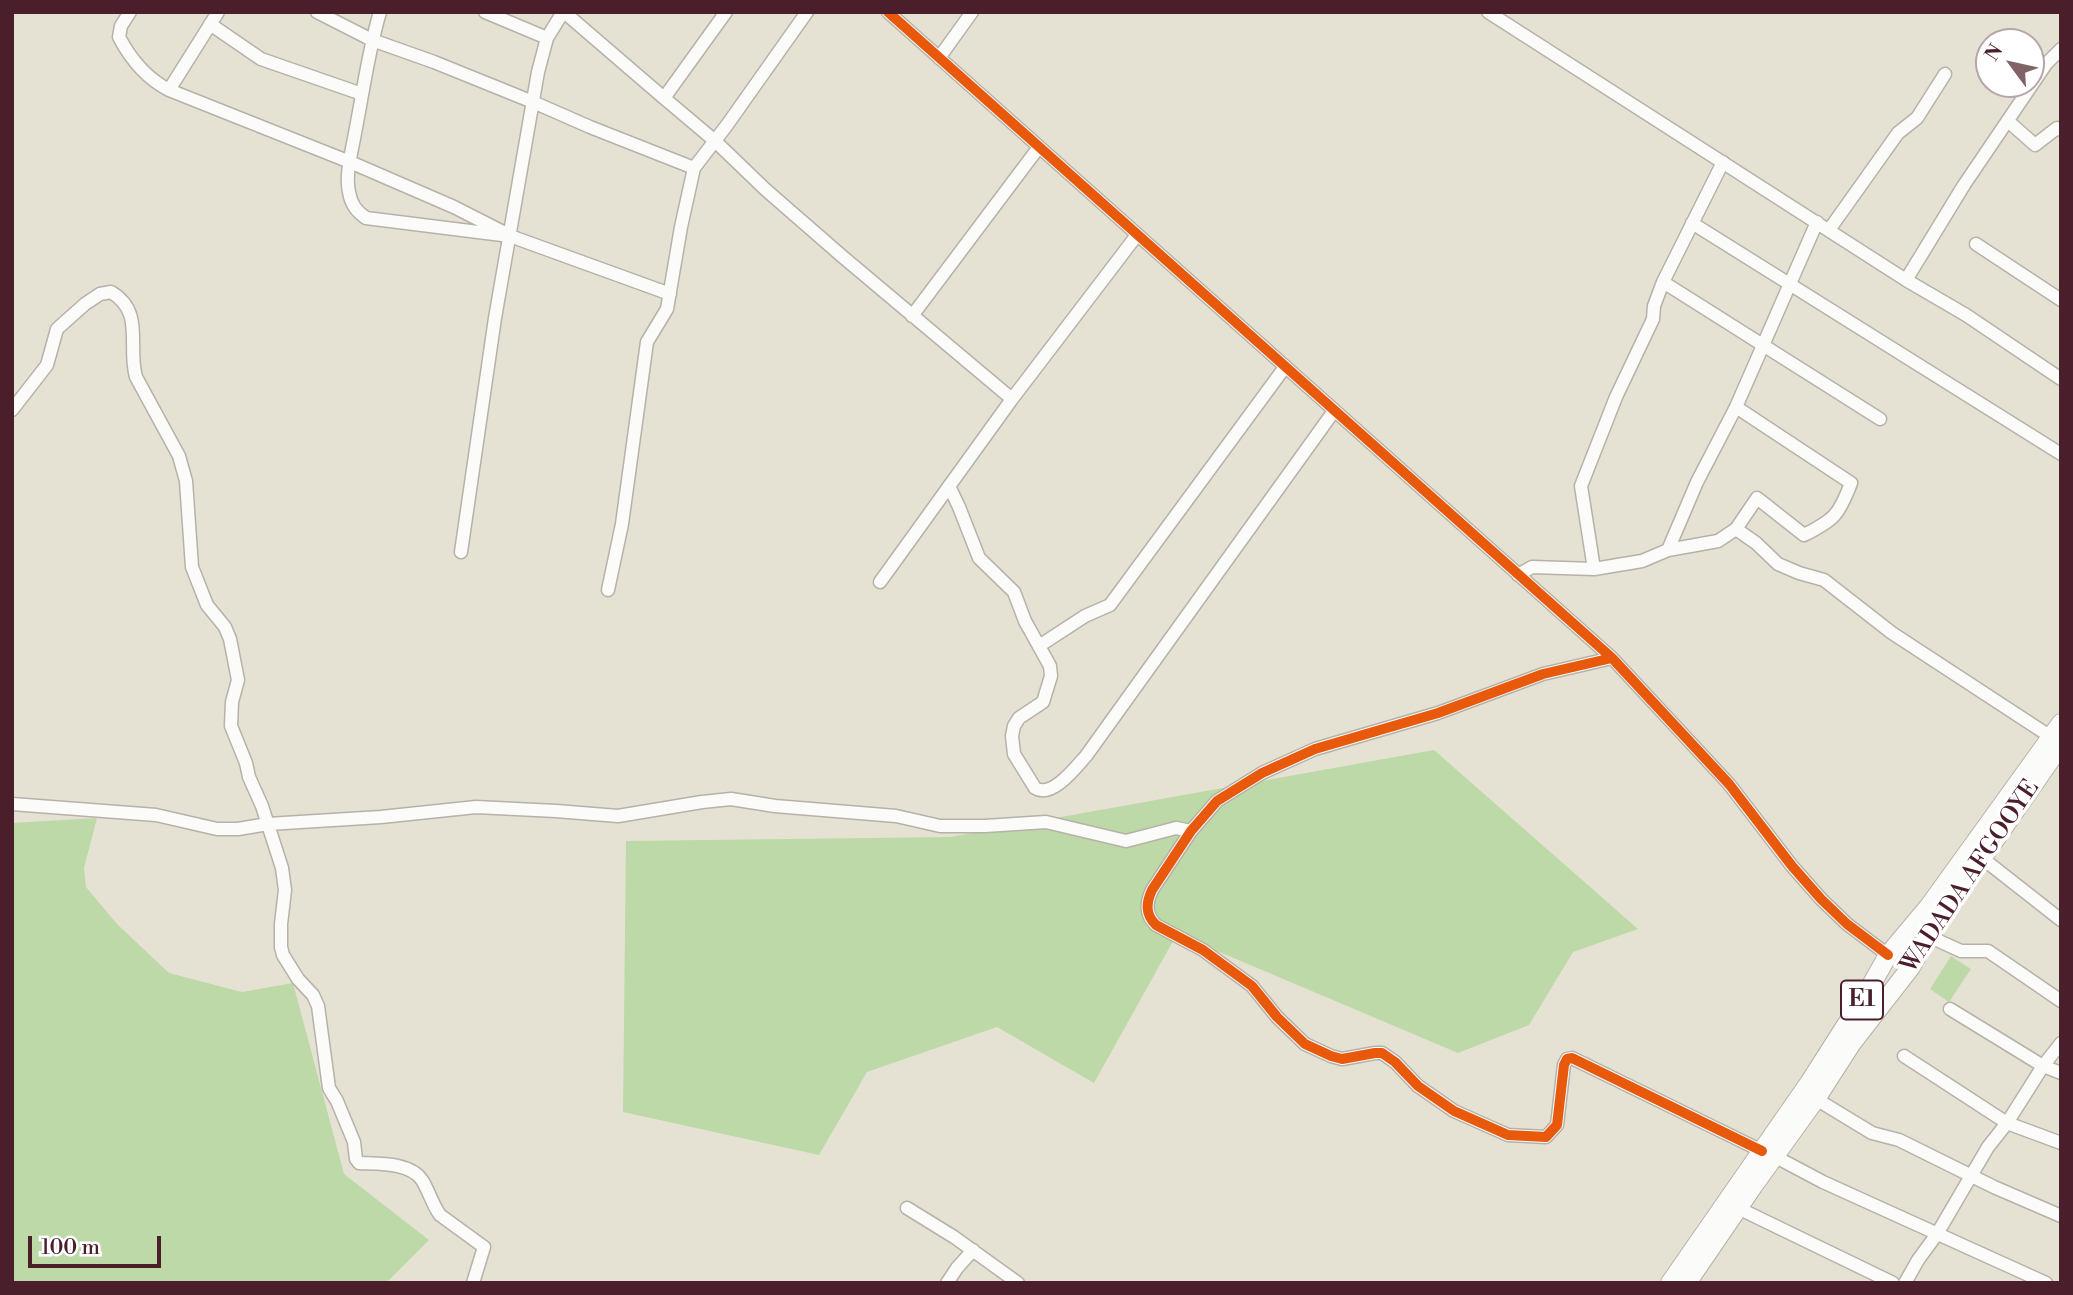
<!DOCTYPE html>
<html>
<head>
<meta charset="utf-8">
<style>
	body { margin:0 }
	#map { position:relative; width:2073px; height:1295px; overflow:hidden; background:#e5e2d4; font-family:"Libre Bodoni",serif }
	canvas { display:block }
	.frame { position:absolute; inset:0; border:14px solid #4a1f2b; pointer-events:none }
	.north { position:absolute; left:1975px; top:28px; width:70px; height:70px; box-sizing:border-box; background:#fff; border:2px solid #b7a5aa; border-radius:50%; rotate:303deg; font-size:19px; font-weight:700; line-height:28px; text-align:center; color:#4a1f2b }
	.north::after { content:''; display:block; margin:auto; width:24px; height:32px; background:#806366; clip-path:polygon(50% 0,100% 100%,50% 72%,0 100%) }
	.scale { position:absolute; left:28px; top:1236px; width:133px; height:32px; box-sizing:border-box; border:4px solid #4a1f2b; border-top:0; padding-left:9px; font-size:21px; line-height:24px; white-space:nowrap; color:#4a1f2b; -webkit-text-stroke:5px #fff; paint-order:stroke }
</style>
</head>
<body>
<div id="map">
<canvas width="2073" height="1295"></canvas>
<div class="frame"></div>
<div class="north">N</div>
<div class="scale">100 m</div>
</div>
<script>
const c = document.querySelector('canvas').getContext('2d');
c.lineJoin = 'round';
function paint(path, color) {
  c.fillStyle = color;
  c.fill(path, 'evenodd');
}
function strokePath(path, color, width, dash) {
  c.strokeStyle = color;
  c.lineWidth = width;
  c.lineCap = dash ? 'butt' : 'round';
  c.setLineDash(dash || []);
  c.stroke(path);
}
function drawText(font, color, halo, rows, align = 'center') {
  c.font = font + ' "Libre Bodoni",serif';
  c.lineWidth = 7;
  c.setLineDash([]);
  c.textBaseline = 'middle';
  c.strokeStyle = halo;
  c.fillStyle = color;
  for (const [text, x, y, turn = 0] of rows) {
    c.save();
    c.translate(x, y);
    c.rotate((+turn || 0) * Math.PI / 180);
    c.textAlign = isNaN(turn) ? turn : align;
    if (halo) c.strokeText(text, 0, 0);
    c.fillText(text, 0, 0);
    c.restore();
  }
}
paint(new Path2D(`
	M1434,750L1638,929L1573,952L1529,1025L1458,1053L1177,934L1094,1083L997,1027L867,1072L819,1155L623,1112L626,841L950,837Z
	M97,818L84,868L86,887L117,924L169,973L242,992L293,983L344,1174L429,1240L386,1283H12V823Z
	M1951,956L1971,969L1949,1002L1930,989Z`), '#bdd9a7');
const minor = new Path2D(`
	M130,12L121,26L119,37C131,60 146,78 169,90L350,162L454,207L507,234
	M317,12L372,40L434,62L533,102L590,127L694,168
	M380,12C368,52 363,93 355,133C352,151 345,174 349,192C351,204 356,211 366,218L510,236L670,294
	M485,12L547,38
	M564,12L664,98L726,12
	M888,12L1612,658L1729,784L1792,866L1821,899L1847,924L1888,955
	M1488,12L1906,280L1966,315L2061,379
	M210,24L261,59L362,94
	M939,58L972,12
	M169,90L218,12
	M664,98L715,141L766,190L843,257L1012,399
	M2008,121L2035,145L2057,128L2061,130
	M1692,223L2061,454
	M1829,230L1898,133L1917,118L1945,74
	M1976,244L2061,300
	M1906,280L1964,185L2046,64L2061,49
	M1663,282L1880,419
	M912,316L1039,147
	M12,410L47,365L57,329L85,304L100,294L111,292C145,312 127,346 136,377L179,456L186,481L192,567L207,605L225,627L230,639L238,680L232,702L231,726L246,763L249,777L262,806L282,868L285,890L281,924V947L283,955L298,979L313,995L318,1006L329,1088L337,1101L354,1142L356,1159L359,1163C378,1164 410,1162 422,1180C429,1191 432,1204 440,1215L484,1247L473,1283
	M949,486L959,507L979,558L1014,592L1025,621L1050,666L1051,676L1043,702L1019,718L1014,726L1012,736L1014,754L1035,788C1052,799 1076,767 1086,756L1334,411
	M1736,529L1756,543L1778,564L1799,573L1824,580L1892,633L2051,737
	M1668,550L1697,482L1736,407L1817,222
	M461,552L495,318L538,72L547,38L563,12
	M1594,569L1581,486L1616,397L1653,319L1654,306L1663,282L1723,162
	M1518,575L1532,567L1594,569L1642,561L1668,550L1718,541L1736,529L1757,498L1804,535C1834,520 1839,515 1851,483L1736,407
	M880,582L1012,399L1137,235
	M608,590L622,524L647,342L667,309L681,227L694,168L727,125L807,12
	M1039,646L1085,616L1110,605L1285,367
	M1612,658L1543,674L1438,713L1315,749L1262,773L1217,801L1191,831L1152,890C1146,903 1145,914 1156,925L1203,950L1252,986L1277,1017L1305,1044L1331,1056L1342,1059L1375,1053H1382L1395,1062L1418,1086L1454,1111L1508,1135L1546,1137L1557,1125L1564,1065L1567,1059L1572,1058L1762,1151
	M12,804L156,815L217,829H238L268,824L381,817L476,807L556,811L618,816L702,802L731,799L775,806L896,816L940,826H985L1046,822L1126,841L1176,828L1191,831
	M1982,858L2061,920
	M1928,936L1961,951H1988L2061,1001
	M1950,1009L2043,1066L2061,1073
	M1904,1056L2007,1123L2043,1066L2061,1043
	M1816,1099L1872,1133L1899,1140L1994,1187L2061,1216
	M1774,1156L1823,1182L2046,1283
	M907,1208L954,1237L1018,1283
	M1738,1208L1893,1283
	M947,1283L957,1268L973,1250
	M1905,1283L1918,1260L1937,1234L1988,1147L2007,1123L2061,1143`);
const highway = new Path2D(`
	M1670,1283L1809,1083L1869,989L1888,955L1929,906L2061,723
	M1687,1283L1754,1185L1816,1099L1852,1043L1911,967L1928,936L2061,745`);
strokePath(minor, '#b7b1a9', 15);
strokePath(highway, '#b7b1a9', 20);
strokePath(minor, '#fbfbf9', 12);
strokePath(highway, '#fbfbf9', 18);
strokePath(new Path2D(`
	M888,12L1612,658L1729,784L1792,866L1821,899L1847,924L1888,955
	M1612,658L1543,674L1438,713L1315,749L1262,773L1217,801L1191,831L1152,890C1146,903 1145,914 1156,925L1203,950L1252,986L1277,1017L1305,1044L1331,1056L1342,1059L1375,1053H1382L1395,1062L1418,1086L1454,1111L1508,1135L1546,1137L1557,1125L1564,1065L1567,1059L1572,1058L1762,1151`), '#e8590c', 10);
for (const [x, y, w] of [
	[1862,1000,42]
]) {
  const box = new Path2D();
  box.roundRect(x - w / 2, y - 19.5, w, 39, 5);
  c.fillStyle = '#fff';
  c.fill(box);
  strokePath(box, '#4a1f2b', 2);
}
drawText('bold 23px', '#4a1f2b', null, [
	["E1",1862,1000]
]);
drawText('24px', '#4a1f2b', '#fff', [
	["WADADA AFGOOYE",1971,877,-56]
]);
</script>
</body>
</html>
